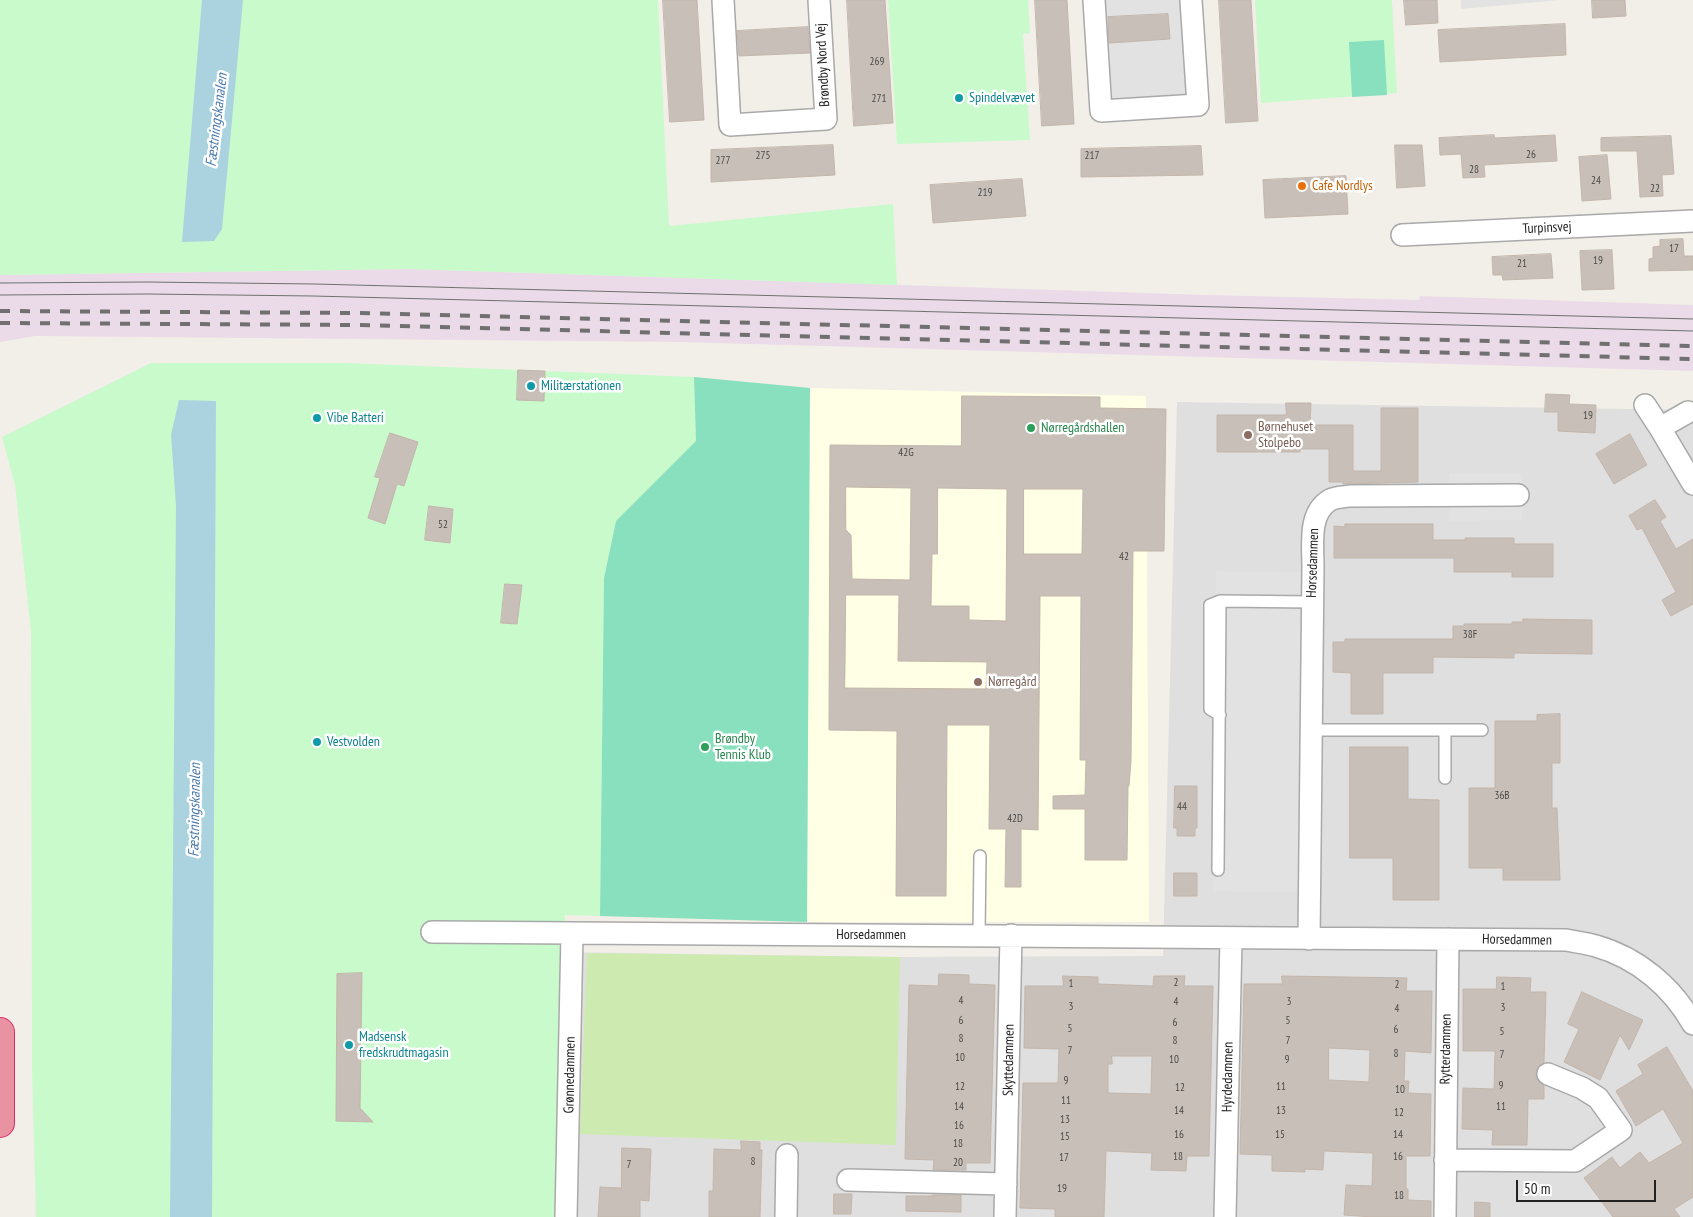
<!DOCTYPE html>
<html>
<head>
<meta charset="utf-8">
<style>
	body { margin:0 }
	#map { position:relative; width:1693px; height:1217px; overflow:hidden; background:#f2efe9; font-family:"PT Sans Narrow",sans-serif }
	canvas { display:block }
	.scale { position:absolute; left:1516px; top:1180px; width:140px; height:22px; box-sizing:border-box; border:2px solid #222; border-top:0; padding-left:6px; font-size:15px; line-height:18px; white-space:nowrap; color:#222; -webkit-text-stroke:4px #fff; paint-order:stroke }
</style>
</head>
<body>
<div id="map">
<canvas width="1693" height="1217"></canvas>
<div class="scale">50 m</div>
</div>
<script>
const c = document.querySelector('canvas').getContext('2d');
c.lineJoin = 'round';
function paint(path, color) {
  c.fillStyle = color;
  c.fill(path, 'evenodd');
}
function strokePath(path, color, width, dash) {
  c.strokeStyle = color;
  c.lineWidth = width;
  c.lineCap = dash ? 'butt' : 'round';
  c.setLineDash(dash || []);
  c.stroke(path);
}
function drawText(font, color, halo, rows, align = 'center') {
  c.font = font + ' "PT Sans Narrow",sans-serif';
  c.lineWidth = 5;
  c.setLineDash([]);
  c.textBaseline = 'middle';
  c.strokeStyle = halo;
  c.fillStyle = color;
  for (const [text, x, y, turn = 0] of rows) {
    c.save();
    c.translate(x, y);
    c.rotate((+turn || 0) * Math.PI / 180);
    c.textAlign = isNaN(turn) ? turn : align;
    if (halo) c.strokeText(text, 0, 0);
    c.fillText(text, 0, 0);
    c.restore();
  }
}
paint(new Path2D(`
	M1177,402L1693,410V1217H543L555,952L900,957L1163,956Z`), '#e0dfdf');
paint(new Path2D(`
	M409,269L1207,295L1419,300L1420,296L1693,305V371L683,342L35,336L0,342V275Z`), '#ebdbe8');
paint(new Path2D(`
	M810,388L1146,396L1149,922H807Z`), '#ffffe5');
paint(new Path2D(`
	M587,953L900,957L896,1145L580,1134Z`), '#cdebb0');
paint(new Path2D(`
	M0,0H658L669,226L893,204L897,285L409,269L0,275Z
	M888,0H1028L1030,33L1023,34L1030,140L897,144Z
	M1255,0H1392L1397,93L1261,103Z
	M151,363H347L694,377L696,441L616,521L604,578L600,916L565,915L554,1217H36L32,1069L31,631L15,485L2,437Z`), '#c8facc');
paint(new Path2D(`
	M1384,40L1387,95L1352,97L1349,42Z
	M694,377L810,388L807,922L600,916L604,578L616,521L696,441Z`), '#88e0be');
paint(new Path2D(`
	M1090,0H1196L1202,112L1099,118Z
	M1461,0H1560L1461,9Z
	M1449,474H1522V520L1449,521Z
	M1216,571L1302,572L1299,892L1213,891Z`), '#e2e2e2');
paint(new Path2D(`
	M202,0H243L222,229L214,241L182,242Z
	M179,400L216,401L212,1217H170L176,506L171,435Z`), '#aad3df');
const building = new Path2D(`
	M663,0H697L704,120L670,122Z
	M847,0H885L893,123L854,126Z
	M1035,0H1067L1074,124L1042,126Z
	M1219,0H1251L1258,121L1226,123Z
	M1404,0H1437L1438,23L1406,25Z
	M1592,0H1625L1626,16L1593,18Z
	M1168,14L1170,39L1109,43L1108,17Z
	M1565,24L1566,55L1440,62L1438,30Z
	M808,27L810,53L739,56L737,31Z
	M1494,135L1495,138L1555,135L1557,161L1484,165L1485,177L1463,178L1461,154L1440,155L1439,138Z
	M1671,136L1674,174L1662,175L1663,196L1640,197L1637,151H1601V138Z
	M833,145L835,175L711,182V150Z
	M1395,145H1422L1425,186L1397,188Z
	M1201,146L1203,175L1081,177V149Z
	M1607,155L1611,199L1582,201L1579,157Z
	M1346,176L1348,214L1265,218L1263,180Z
	M1022,179L1026,216L933,223L930,185Z
	M1683,239L1684,256H1693V270L1649,271V259L1653,258V247L1660,246V240Z
	M1612,250L1614,289L1582,290L1580,251Z
	M1551,254L1553,278L1503,280L1502,275H1493L1492,257Z
	M518,370L545,371L544,401L517,400Z
	M1546,394L1570,395L1569,404L1596,405L1595,433L1558,431V412H1545Z
	M962,396L1100,397V408L1166,409L1164,551H1133L1131,761L1129,786H1128L1127,860H1085V809H1053V796L1085,795L1086,760H1080L1081,596H1040L1038,830L1021,829V887H1005L1006,829H989L990,725H947L946,896H896L897,731L829,730L830,445L961,446ZM846,487L911,488L910,580L852,579L851,535L846,530ZM938,488L1007,489L1006,621L969,620V606H931L932,554H937ZM1024,489H1083L1082,554H1024ZM846,595H899L898,661L987,662L986,689L845,688Z
	M1286,403H1311L1310,425H1353V471H1381V408H1418V482L1343,484V482H1329V449H1300V452H1217V415H1286Z
	M390,433L418,442L404,486L397,484L385,524L368,518L380,478L375,477Z
	M1630,434L1647,465L1614,484L1596,454Z
	M1655,500L1666,517L1660,521L1676,549L1693,539V604L1671,616L1662,600L1676,592L1642,528L1637,530L1629,516Z
	M429,506L453,509L450,543L425,540Z
	M1345,524H1433V540H1465V538H1514V544H1553V577H1512V572H1454V558H1334V526L1345,527Z
	M505,584L522,585L517,624L501,623Z
	M1523,619L1592,620V654L1514,653V658L1433,657V673H1383V714H1351V673L1333,672V642H1345V639H1453V626H1464V624H1512V622H1523Z
	M1560,714V763H1552V808H1557L1560,880H1503V868H1469V788H1495V721H1537V715Z
	M1350,747H1408V799L1439,800V900H1393V858H1350Z
	M1175,786H1197V828H1195V836H1177V828H1174Z
	M1174,873H1197V896H1174Z
	M362,973L360,1108L373,1122L336,1121L337,974Z
	M939,974L969,975V984L995,985L990,1163H966V1170H933L934,1160L905,1159L909,985L938,986Z
	M1063,976L1098,977V984L1153,986L1154,976H1185L1184,986H1213L1209,1156H1187L1186,1171L1151,1170L1152,1153L1106,1151L1104,1217H1055V1209L1020,1208L1023,1083H1058L1059,1049L1024,1048L1025,986H1063ZM1112,1056H1152L1151,1094L1108,1093V1064H1112Z
	M1282,976L1407,978L1406,991H1432L1431,1053L1405,1051L1404,1081H1409L1408,1093L1431,1094L1430,1156H1406V1189H1408V1200L1431,1201V1217H1373L1344,1215L1346,1185L1372,1186L1373,1153L1324,1151L1323,1170L1305,1169V1172L1272,1171V1155L1240,1154L1244,984H1282ZM1329,1048L1370,1050L1369,1082L1329,1080Z
	M1497,977L1531,978L1530,992H1546L1544,1062L1537,1069L1536,1075L1538,1081L1544,1086V1099H1528L1527,1145H1492L1493,1130L1462,1129L1463,1088L1494,1089L1495,1051H1463V989H1496Z
	M1582,992L1643,1020L1629,1050L1620,1035L1600,1080L1564,1062L1579,1029L1568,1024Z
	M1667,1047L1693,1091V1197L1674,1209L1680,1217H1613L1584,1178L1612,1157L1620,1168L1640,1152L1649,1163L1683,1143L1663,1109L1636,1126L1616,1091L1643,1074L1638,1065Z
	M741,1141L760,1142V1150H762L760,1217H709V1191H713L714,1149L741,1150Z
	M622,1148L651,1149L649,1201L640,1200V1217H598L600,1187L621,1188Z
	M834,1194H852L851,1214H834Z
	M933,1195H961V1212L906,1211V1196H933Z
	M1475,1202L1490,1203V1217H1475Z`);
paint(building, '#c7bfb8');
strokePath(building, '#c4b6ab', 1);
const service = new Path2D(`
	M1220,715L1210,709V605L1220,601
	M1311,730H1482
	M1445,778V730
	M1218,870L1220,601L1312,602
	M979,935L980,856`);
const minor = new Path2D(`
	M723,0L730,125L826,119L819,0
	M1094,0L1101,111L1198,105L1191,0
	M1402,235L1693,221
	M1645,405L1660,428
	M1688,412L1660,428L1693,484
	M432,932L1566,940C1576,942 1586,943 1596,946C1638,958 1672,987 1693,1024
	M1309,939L1313,567C1313,544 1308,513 1330,500C1336,497 1344,497 1350,496L1518,495
	M1445,1160L1575,1161L1621,1130L1598,1098L1582,1088L1548,1074
	M848,1180L1006,1184
	M566,1217L572,934
	M786,1217L787,1155
	M1005,1217L1011,935
	M1225,1217L1231,938
	M1445,1217L1448,939`);
const motorway = new Path2D(`
	M0,1032V1123`);
strokePath(service, '#a9a9a9', 14);
strokePath(minor, '#a9a9a9', 24);
strokePath(motorway, '#dc2a67', 30);
strokePath(service, '#fff', 11);
strokePath(minor, '#fff', 21);
strokePath(motorway, '#e892a2', 28);
strokePath(new Path2D(`
	M0,283L147,282L314,284L1693,319
	M0,295L147,294L313,296L1693,331`), '#707070', 1);
strokePath(new Path2D(`
	M0,311L360,313L1693,346
	M0,323L360,325L1693,359`), '#707070', 4, [10, 10]);
for (const [x, y, r, color] of [
	[959,98,5,"#0f9aa8"],
	[1302,186,5,"#e8710a"],
	[531,386,5,"#0f9aa8"],
	[317,418,5,"#0f9aa8"],
	[1031,428,5,"#2e9e5b"],
	[1248,435,5,"#8d6e63"],
	[978,682,5,"#8d6e63"],
	[317,742,5,"#0f9aa8"],
	[705,747,5,"#2e9e5b"],
	[349,1045,5,"#0f9aa8"]
]) {
  const dot = new Path2D();
  dot.arc(x, y, r, 0, 2 * Math.PI);
  c.fillStyle = color;
  c.fill(dot);
  strokePath(dot, '#fff', 2);
}
drawText('11px', '#4b4948', null, [
	["269",877,62],
	["271",879,99],
	["26",1531,155],
	["275",763,156],
	["217",1092,156],
	["277",723,161],
	["28",1474,170],
	["24",1596,181],
	["22",1655,189],
	["219",985,193],
	["17",1674,249],
	["19",1598,261],
	["21",1522,264],
	["19",1588,416],
	["42G",906,453],
	["52",443,525],
	["42",1124,557],
	["38F",1470,635],
	["36B",1502,796],
	["44",1182,807],
	["42D",1015,819],
	["2",1176,983],
	["1",1071,984],
	["2",1397,985],
	["1",1503,987],
	["4",961,1001],
	["4",1176,1002],
	["3",1289,1002],
	["3",1071,1007],
	["3",1503,1008],
	["4",1397,1009],
	["6",961,1021],
	["5",1288,1021],
	["6",1175,1023],
	["5",1070,1029],
	["6",1396,1030],
	["5",1502,1032],
	["8",961,1039],
	["8",1175,1041],
	["7",1288,1041],
	["7",1070,1051],
	["8",1396,1054],
	["7",1502,1055],
	["10",960,1058],
	["10",1174,1060],
	["9",1287,1060],
	["9",1066,1081],
	["9",1501,1086],
	["12",960,1087],
	["11",1281,1087],
	["12",1180,1088],
	["10",1400,1090],
	["11",1066,1101],
	["14",959,1107],
	["11",1501,1107],
	["14",1179,1111],
	["13",1281,1111],
	["12",1399,1113],
	["13",1065,1120],
	["16",959,1126],
	["16",1179,1135],
	["15",1280,1135],
	["14",1398,1135],
	["15",1065,1137],
	["18",958,1144],
	["18",1178,1157],
	["16",1398,1157],
	["17",1064,1158],
	["8",753,1162],
	["20",958,1163],
	["7",629,1165],
	["19",1062,1189],
	["18",1399,1196]
]);
drawText('14px', '#222', '#fff', [
	["Brøndby Nord Vej",823,65,-93],
	["Turpinsvej",1547,228,-3],
	["Horsedammen",1313,563,-88],
	["Horsedammen",871,935],
	["Horsedammen",1517,940,1],
	["Rytterdammen",1446,1049,-89],
	["Skyttedammen",1009,1060,-89],
	["Grønnedammen",570,1075,-89],
	["Hyrdedammen",1228,1077,-89]
]);
drawText('14px', '#0d838f', '#fff', [
	["Spindelvævet",969,98],
	["Militærstationen",541,386],
	["Vibe Batteri",327,418],
	["Vestvolden",327,742],
	["Madsensk",359,1037],
	["fredskrudtmagasin",359,1053]
], 'left');
drawText('14px', '#c56008', '#fff', [
	["Cafe Nordlys",1312,186]
], 'left');
drawText('14px', '#785e54', '#fff', [
	["Børnehuset",1258,427],
	["Stolpebo",1258,443],
	["Nørregård",988,682]
], 'left');
drawText('14px', '#27864d', '#fff', [
	["Nørregårdshallen",1041,428],
	["Brøndby",715,739],
	["Tennis Klub",715,755]
], 'left');
drawText('italic 15px', '#4a7aab', '#fff', [
	["Fæstningskanalen",217,120,-83],
	["Fæstningskanalen",195,810,-89]
]);
</script>
</body>
</html>
